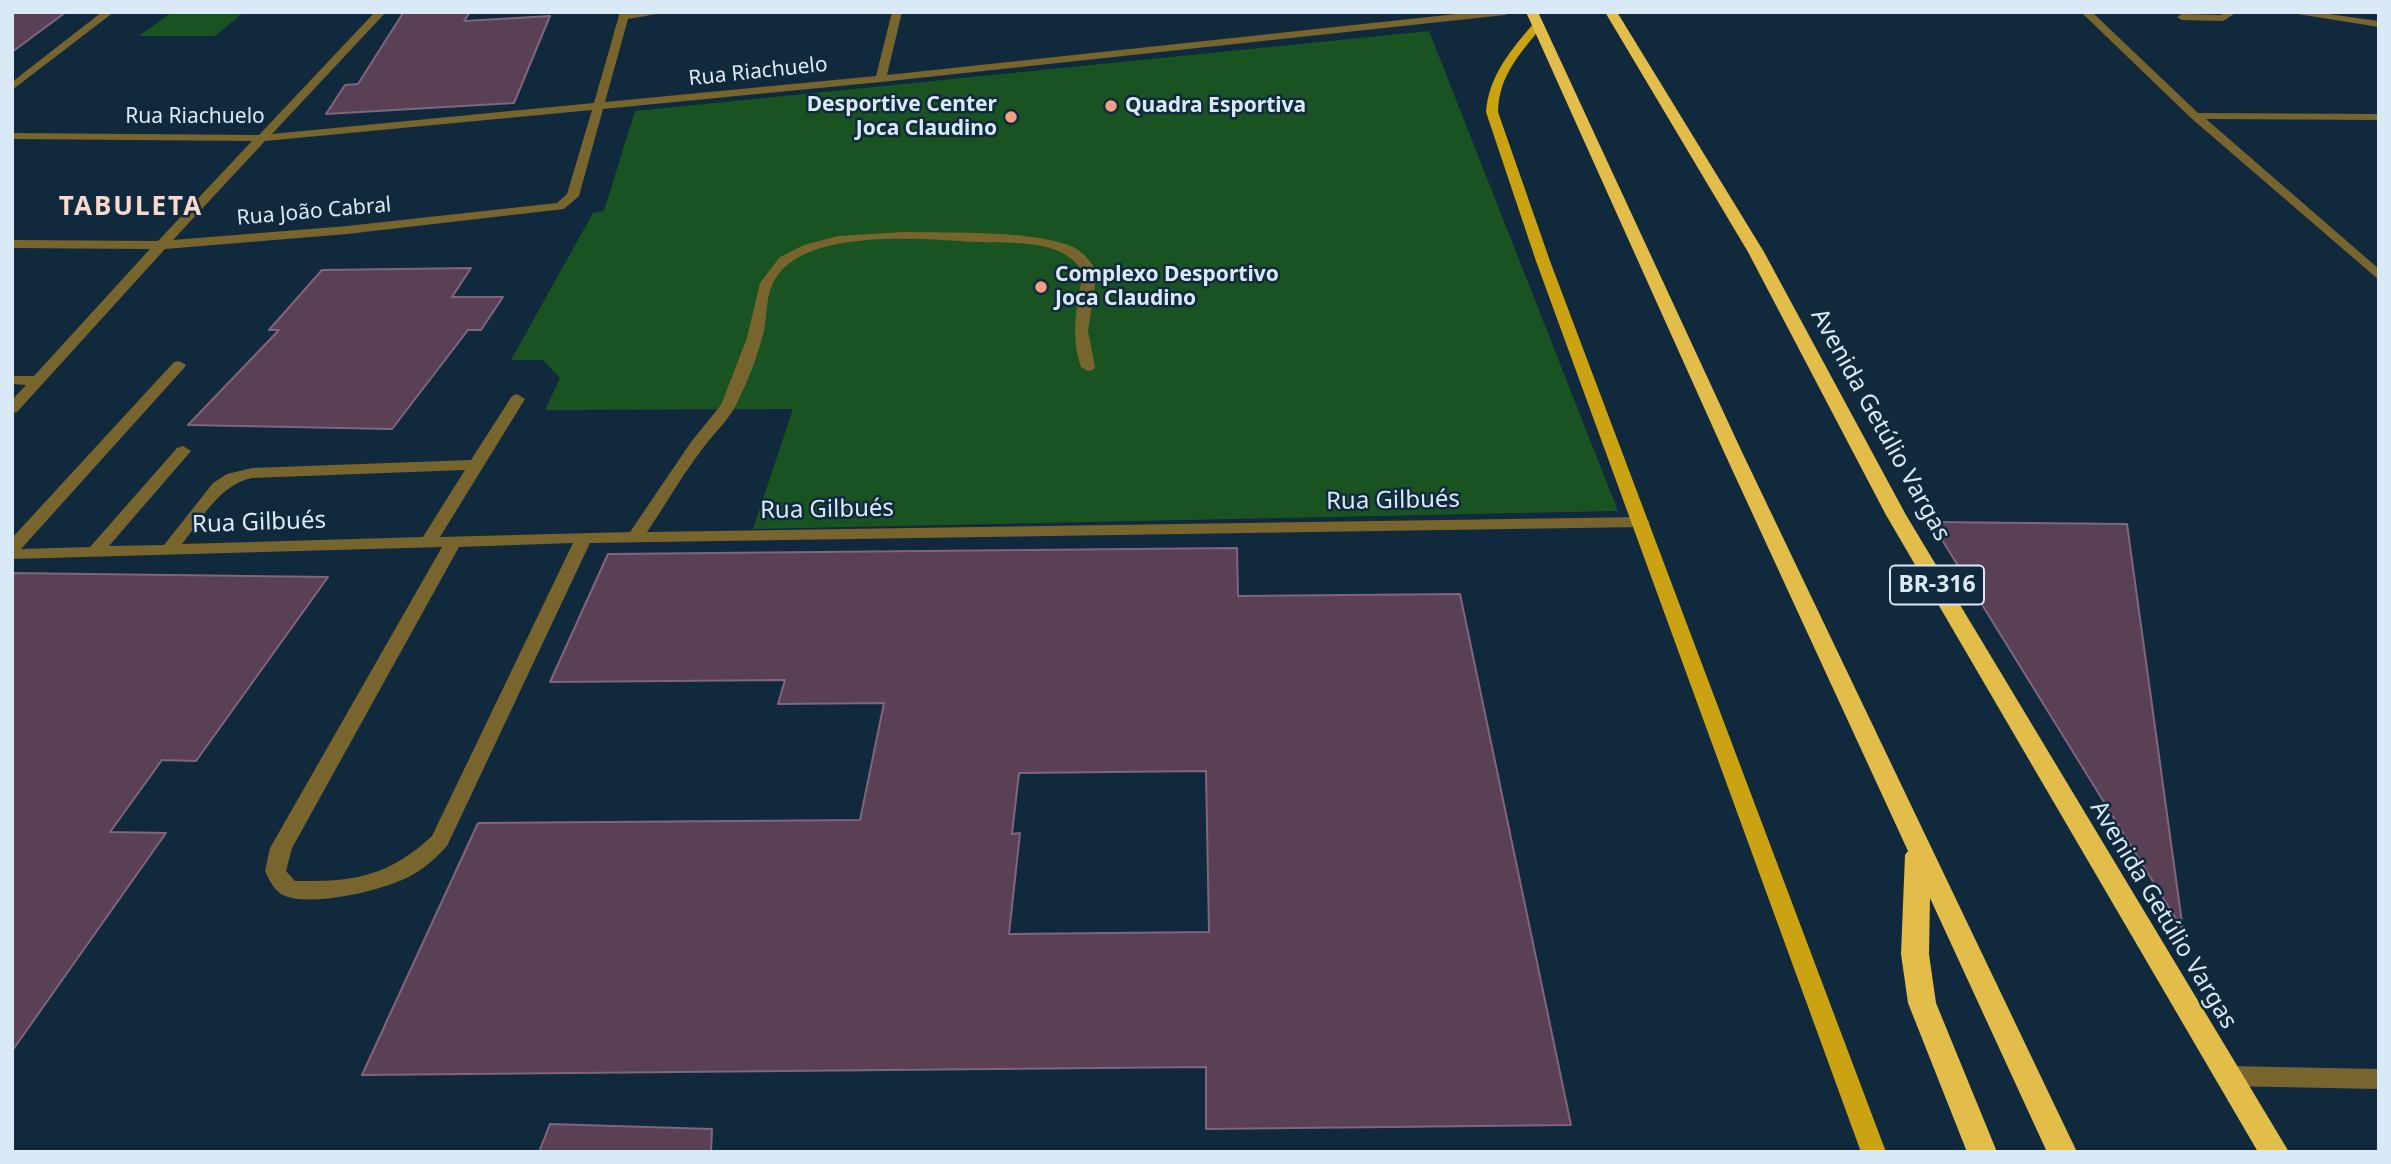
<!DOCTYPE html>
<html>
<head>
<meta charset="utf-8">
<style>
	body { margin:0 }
	#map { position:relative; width:2391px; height:1164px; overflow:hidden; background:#10293c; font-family:"Noto Sans",sans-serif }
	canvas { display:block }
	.frame { position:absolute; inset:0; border:14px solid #dae9f6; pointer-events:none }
</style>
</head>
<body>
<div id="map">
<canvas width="2391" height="1164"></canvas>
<div class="frame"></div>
</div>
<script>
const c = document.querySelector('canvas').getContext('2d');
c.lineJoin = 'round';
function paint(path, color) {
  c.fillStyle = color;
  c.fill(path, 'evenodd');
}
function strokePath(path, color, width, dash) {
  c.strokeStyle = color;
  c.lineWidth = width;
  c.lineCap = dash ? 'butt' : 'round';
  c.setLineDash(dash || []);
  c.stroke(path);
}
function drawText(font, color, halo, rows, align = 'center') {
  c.font = font + ' "Noto Sans",sans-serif';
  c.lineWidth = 5;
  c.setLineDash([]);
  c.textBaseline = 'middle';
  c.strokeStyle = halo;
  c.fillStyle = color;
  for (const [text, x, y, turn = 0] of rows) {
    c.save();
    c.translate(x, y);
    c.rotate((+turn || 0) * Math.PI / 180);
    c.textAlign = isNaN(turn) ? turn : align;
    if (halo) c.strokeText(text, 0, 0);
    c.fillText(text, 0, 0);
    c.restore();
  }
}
paint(new Path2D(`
	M172,12H244L215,36H139Z
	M1429,31L1618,511L753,529L793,409L545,410L560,378L543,360H511L593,213L604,211L635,111Z`), '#1a5322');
const building = new Path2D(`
	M12,12H66L12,52Z
	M412,12H470L464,21L550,16L514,103L326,114L345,85L358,84L403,13Z
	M471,268L452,297H503L481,330H468L392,429L188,425L279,330H269L322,270Z
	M1931,522L2127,524L2183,930Z
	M1237,548L1238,596L1460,594L1571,1125L1206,1129V1067L362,1075L478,823L860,820L884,703L778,704L785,680L550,682L608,554ZM1206,771L1209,932L1009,934L1020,833L1012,834L1019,773Z
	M12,573L328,577L196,761L162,760L110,832L166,833L12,1051Z
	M550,1124L712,1129L711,1152H539Z`);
paint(building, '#5a4054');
strokePath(building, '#81657a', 2);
paint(new Path2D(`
	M102,12H114L12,90V82Z
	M375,12H386L272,134L594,103L620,12H668L628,19L605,102L876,76L892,12H902L887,75L1475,12H1510L1505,15L881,82L603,109L579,196L564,209L347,234L165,249L17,412L12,413V400L26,385L12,384V376H34L150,249L12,248V240L158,241L252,141L12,139V133L259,135ZM592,110L567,194L557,203L347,226L173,240L265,141Z
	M2081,12H2092L2198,113L2379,114V120L2206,119L2379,269V280L2191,118Z
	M2225,12H2237L2223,21L2182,20L2177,17L2182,14L2221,15Z
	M2285,12H2314L2379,21V27Z
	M905,232C947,233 1039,230 1075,248C1085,254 1091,262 1097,272L1088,331L1095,367L1093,370L1088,371L1081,367C1070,334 1077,305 1083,272C1062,237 1011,244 976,242C924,239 806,227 775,279C766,294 767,314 764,331C758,354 749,379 738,401C730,419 715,432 703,448C683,474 666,504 647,532L1642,517L1650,522L1642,527L590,543L447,846C437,857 426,867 414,874C387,890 314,907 285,896C275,892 269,880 265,871L270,848L442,547L12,559V538L174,362L179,361L186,365L184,368L21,549L90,547L177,448L183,446L191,451L109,546L164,545L213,483L227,474L252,468L471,460L512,396L517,394L525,399L440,537L630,532L691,442L721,405L747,338L760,283L780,257L804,245L838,236ZM465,470L423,537L182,544C202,519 219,485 252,478ZM573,543L432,836C388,877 353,882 295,881L286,871L292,848L459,547Z
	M2228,1066L2379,1069V1089L2228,1086L2219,1083L2216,1076L2219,1069Z`), '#78652e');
paint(new Path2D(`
	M1534,23L1543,25C1521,53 1499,74 1498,112L1550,261L1886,1152H1861L1536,261L1486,112C1489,75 1511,50 1534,23Z`), '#caa212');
paint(new Path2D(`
	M1526,12H1538L1742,452L2077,1152H2047L1930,898L1929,954L1936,1003L1997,1152H1967L1908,1003L1901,954L1905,855L1908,851L1724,452Z
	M1605,12H1617L1764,252L1906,515L2289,1152H2258L1886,515L1748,252Z`), '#e2bd4a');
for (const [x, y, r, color] of [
	[1111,106,7,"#f49e87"],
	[1011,117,7,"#f49e87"],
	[1041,287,7,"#f49e87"]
]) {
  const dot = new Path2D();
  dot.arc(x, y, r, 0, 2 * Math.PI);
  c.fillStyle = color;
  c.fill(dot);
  strokePath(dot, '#10293c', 2.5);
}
drawText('21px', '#dae9f6', '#10293c', [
	["Rua Riachuelo",758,72,-6],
	["Rua Riachuelo",195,117],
	["Rua João Cabral",314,212,-5]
]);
drawText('bold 21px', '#dae9f6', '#10293c', [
	["Desportive Center",997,105,"right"],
	["Joca Claudino",997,129,"right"],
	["Quadra Esportiva",1125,106],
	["Complexo Desportivo",1055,275],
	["Joca Claudino",1055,299]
], 'left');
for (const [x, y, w] of [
	[1937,585,94]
]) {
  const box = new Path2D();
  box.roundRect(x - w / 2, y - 19.5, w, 39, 5);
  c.fillStyle = '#10293c';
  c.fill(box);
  strokePath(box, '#dae9f6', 2);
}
drawText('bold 23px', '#dae9f6', null, [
	["BR-316",1937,585]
]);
drawText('24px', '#dae9f6', '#10293c', [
	["Avenida Getúlio Vargas",1880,425,61],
	["Rua Gilbués",1393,501,-1],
	["Rua Gilbués",827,510,-1],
	["Rua Gilbués",259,523,-2],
	["Avenida Getúlio Vargas",2163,915,59]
]);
c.letterSpacing = '2px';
drawText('bold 26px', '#f9d8ce', '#10293c', [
	["TABULETA",131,208]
]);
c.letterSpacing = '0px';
</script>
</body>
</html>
